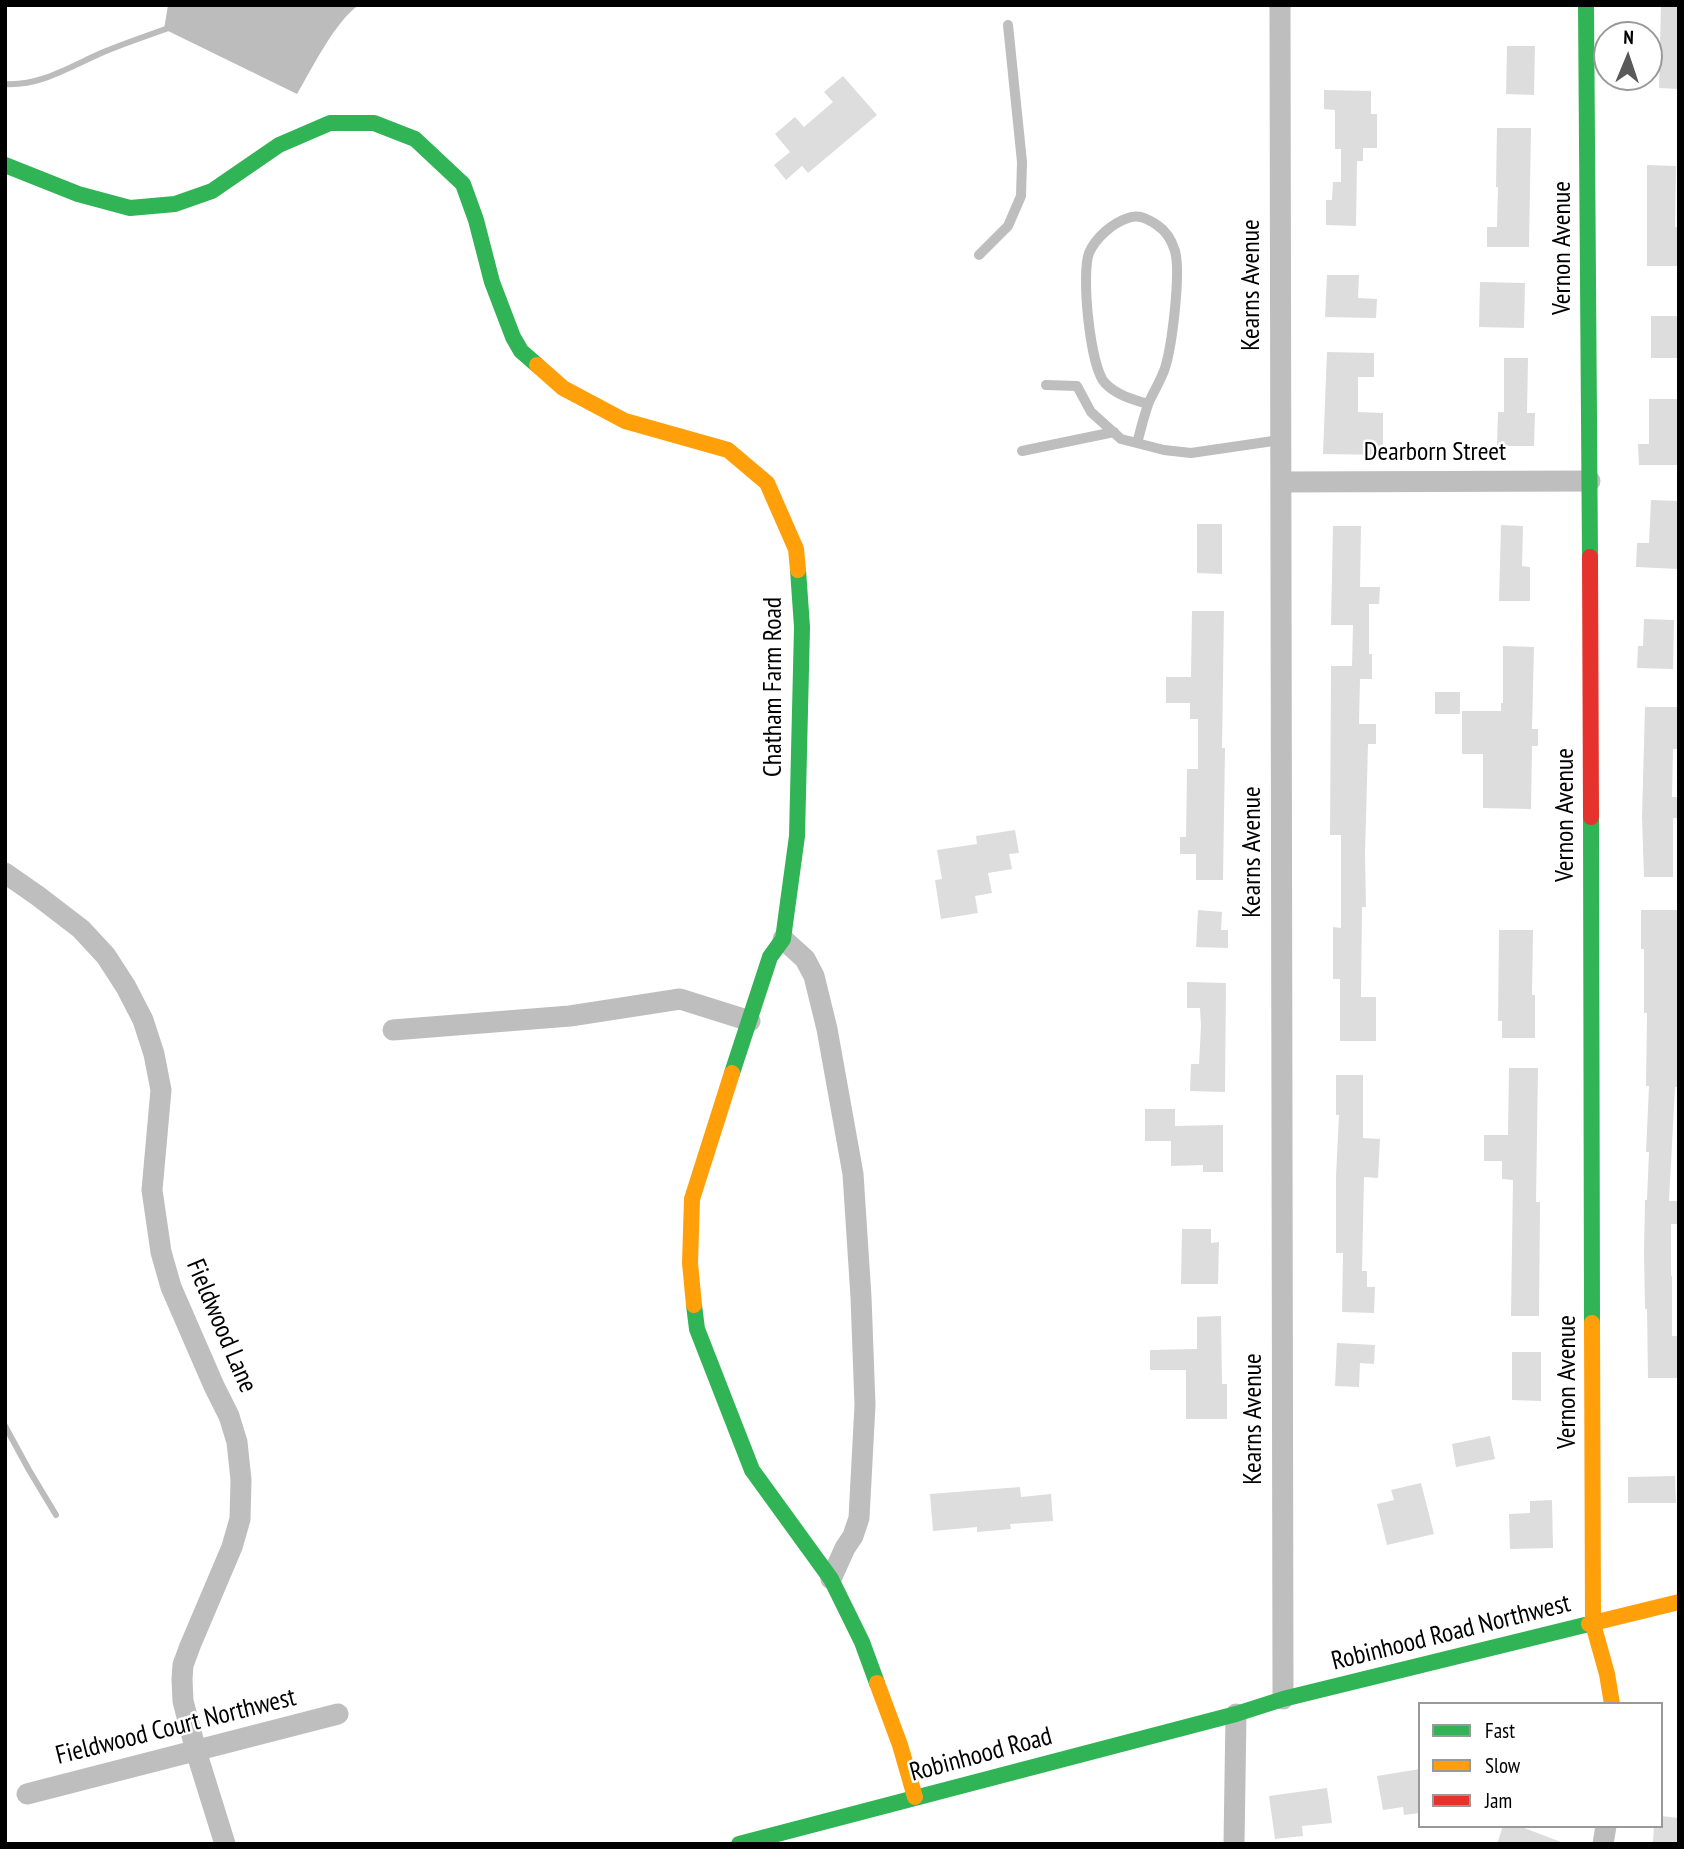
<!DOCTYPE html>
<html>
<head>
<meta charset="utf-8">
<style>
	body { margin:0 }
	#map { position:relative; width:1684px; height:1849px; overflow:hidden; background:#fff; font-family:"PT Sans Narrow",sans-serif }
	canvas { display:block }
	.frame { position:absolute; inset:0; border:7px solid #000; pointer-events:none }
	.legend { position:absolute; left:1418px; top:1702px; width:245px; height:126px; box-sizing:border-box; background:#fff; border:2px solid #999; margin:0; padding:9px 12px; list-style:none; font-size:21px; color:#000 }
	.legend li { display:flex; align-items:center; gap:14px; height:35px }
	.legend b { width:35px; border:2px solid #999 }
	.north { position:absolute; left:1593px; top:21px; width:70px; height:70px; box-sizing:border-box; background:#fff; border:2px solid #999; border-radius:50%; rotate:2deg; font-size:19px; font-weight:700; line-height:28px; text-align:center; color:#000 }
	.north::after { content:''; display:block; margin:auto; width:24px; height:32px; background:#595959; clip-path:polygon(50% 0,100% 100%,50% 72%,0 100%) }
</style>
</head>
<body>
<div id="map">
<canvas width="1684" height="1849"></canvas>
<div class="frame"></div>
<ul class="legend">
<li><b style="height:9px;background:#30b455"></b>Fast</li>
<li><b style="height:9px;background:#ff9f0a"></b>Slow</li>
<li><b style="height:9px;background:#e5322d"></b>Jam</li>
</ul>
<div class="north">N</div>
</div>
<script>
const c = document.querySelector('canvas').getContext('2d');
c.lineJoin = 'round';
function paint(path, color) {
  c.fillStyle = color;
  c.fill(path, 'evenodd');
}
function strokePath(path, color, width, dash) {
  c.strokeStyle = color;
  c.lineWidth = width;
  c.lineCap = dash ? 'butt' : 'round';
  c.setLineDash(dash || []);
  c.stroke(path);
}
function drawText(font, color, halo, rows, align = 'center') {
  c.font = font + ' "PT Sans Narrow",sans-serif';
  c.lineWidth = 5;
  c.setLineDash([]);
  c.textBaseline = 'middle';
  c.strokeStyle = halo;
  c.fillStyle = color;
  for (const [text, x, y, turn = 0] of rows) {
    c.save();
    c.translate(x, y);
    c.rotate((+turn || 0) * Math.PI / 180);
    c.textAlign = isNaN(turn) ? turn : align;
    if (halo) c.strokeText(text, 0, 0);
    c.fillText(text, 0, 0);
    c.restore();
  }
}
paint(new Path2D(`
	M168,5H359C335,21 312,69 297,94L164,29Z`), '#bcbcbc');
strokePath(new Path2D(`
	M5,84C39,86 68,68 99,54C122,44 147,36 171,27
	M5,1426L29,1470L56,1515`), '#bcbcbc', 6);
paint(new Path2D(`
	M1661,5H1679V89L1659,88Z
	M1507,46H1535L1534,95L1506,94Z
	M843,76L877,115L808,173L802,166L786,180L774,165L790,152L775,134L795,117L804,127L833,102L824,92Z
	M1324,90L1371,91V114H1377V148H1363V161H1357L1356,226L1326,225V200H1332L1333,182H1341V149H1335V110L1324,109Z
	M1497,128H1531L1529,247H1487V227H1497L1498,187H1496Z
	M1647,165L1676,166L1675,227H1677V266H1647Z
	M1327,275H1359L1358,298L1377,299L1376,318L1325,317Z
	M1480,282L1525,283L1524,328L1479,327Z
	M1651,316H1679V358H1651Z
	M1327,352L1374,353V377H1358V412L1383,413V455L1323,454Z
	M1504,358H1528L1527,413H1535L1534,446H1497L1498,412H1504Z
	M1649,399H1679V465H1639L1638,444H1649Z
	M1651,500L1679,501V569L1636,567L1637,543H1649Z
	M1197,524H1222V574L1197,573Z
	M1501,525L1523,526L1522,566L1530,567V601H1499Z
	M1333,526H1361L1360,587H1380L1379,604H1369V654H1372V679H1360L1359,724H1376V744H1368L1365,854L1366,907H1362L1361,997H1376V1041H1340V979H1333V927L1341,928V835H1330L1331,666H1352L1353,625H1331Z
	M1192,611H1224L1222,748H1225L1223,880H1196V854H1180V837H1186L1187,769H1198V719H1190V703H1166V677H1191Z
	M1644,619L1674,620L1673,669L1637,668L1638,646H1643Z
	M1503,646L1534,647L1532,729H1538V746H1532L1531,809L1483,808V754H1462V711H1501V703H1503Z
	M1435,692H1460V714H1435Z
	M1645,707H1679V749H1673L1672,797H1679V818H1673V877H1644L1642,817Z
	M1015,830L1019,853L1009,854L1012,869L988,873L992,893L975,896L978,913L941,919L935,880L942,879L937,850L977,844L976,836Z
	M1198,910L1222,912L1221,930H1228V948L1196,947Z
	M1641,910H1679V1087H1675L1669,1201H1679V1224H1671V1276H1672V1336H1679V1378H1648L1647,1309H1645L1644,1251L1645,1200H1647L1649,1152H1646L1649,1086H1646L1647,1013H1644V949H1641Z
	M1499,930H1533L1532,995H1535V1038H1502V1021H1498Z
	M1187,982L1226,983L1225,1092L1190,1091L1191,1064H1199L1201,1026L1200,1008H1187Z
	M1509,1068H1538L1536,1202H1540L1539,1316H1511L1513,1180L1502,1179V1161H1484V1135H1508Z
	M1336,1075H1363V1138L1380,1139L1378,1178L1364,1177L1362,1271H1367V1287H1375L1374,1313L1342,1312L1343,1253H1336V1176L1339,1115H1336Z
	M1145,1109H1175V1126L1223,1125V1172H1203V1165L1171,1166V1141H1145Z
	M1182,1229H1211V1243L1219,1242L1218,1284H1181Z
	M1221,1316L1222,1384H1227V1419H1186V1370H1150V1350L1197,1349V1317Z
	M1337,1343L1375,1345L1374,1364L1360,1363L1359,1387L1335,1386Z
	M1512,1352H1541V1401L1512,1400Z
	M1490,1436L1495,1459L1456,1467L1452,1444Z
	M1675,1476L1676,1503H1628V1477Z
	M1421,1483L1434,1534L1387,1545L1377,1504L1394,1500L1391,1490Z
	M1020,1487L1021,1497L1051,1494L1053,1521L1010,1524L1011,1529L977,1532V1527L933,1531L930,1494Z
	M1552,1500L1553,1548L1510,1549L1509,1514L1530,1513V1501Z
	M1420,1769V1813L1404,1815L1403,1807L1383,1810L1377,1776Z
	M1327,1788L1332,1823L1302,1826L1303,1836L1275,1839L1269,1796Z
	M1661,1816L1679,1818V1844L1653,1842L1654,1826H1661Z
	M1503,1826H1519L1561,1842V1844H1497Z`), '#ddd');
strokePath(new Path2D(`
	M979,255L1008,226L1021,196L1022,162L1008,25
	M1046,385L1077,386L1091,412L1121,439L1164,450L1191,453L1280,440
	M1137,443C1141,429 1144,415 1149,402C1154,391 1161,380 1165,368C1172,346 1181,273 1175,251C1172,241 1166,231 1157,225C1148,219 1139,214 1128,218C1113,223 1096,237 1089,253C1081,274 1090,367 1105,383C1116,395 1134,400 1148,404
	M1022,451L1114,432`), '#bebebe', 10);
strokePath(new Path2D(`
	M1280,5L1283,1699
	M1281,482L1590,481
	M5,873L38,896L81,929L106,956L126,987L143,1020L154,1054L161,1090L152,1190L161,1252L171,1287L214,1386L229,1416L237,1442L241,1480L240,1519L232,1547L190,1646L183,1665L182,1679L183,1701L196,1751L225,1844
	M783,939L805,959L814,976L827,1029L853,1174L861,1297L865,1405L859,1518L853,1536L845,1548L831,1579
	M393,1030L570,1016L680,999L750,1021
	M27,1794L338,1714
	M1234,1844L1236,1714
	M1603,1844L1606,1826`), '#bebebe', 21);
strokePath(new Path2D(`
	M1586,5L1590,557
	M5,165L78,194L130,208L175,204L212,191L279,145L330,123H374L415,139L463,184L476,220L492,282L513,337L521,351L537,365
	M1591,817L1592,1323
	M732,1073L770,957L783,939L797,836L802,627L798,570
	M694,1305L697,1329L752,1470L831,1579L862,1642L877,1683
	M739,1844L1236,1714L1283,1699L1589,1624`), '#30b455', 16);
strokePath(new Path2D(`
	M537,365L563,388L625,421L728,450L767,483L796,549L798,570
	M694,1305L690,1263L692,1199L732,1073
	M1592,1323L1593,1624L1607,1674L1612,1704
	M1589,1624L1679,1602
	M877,1683L900,1745L915,1797`), '#ff9f0a', 16);
strokePath(new Path2D(`
	M1590,557L1591,817`), '#e5322d', 16);
drawText('26px', '#000', '#fff', [
	["Vernon Avenue",1563,248,-90],
	["Kearns Avenue",1252,285,-90],
	["Dearborn Street",1435,453],
	["Chatham Farm Road",774,687,-90],
	["Vernon Avenue",1566,815,-90],
	["Kearns Avenue",1253,852,-90],
	["Fieldwood Lane",221,1326,67],
	["Vernon Avenue",1568,1382,-90],
	["Kearns Avenue",1254,1419,-90],
	["Robinhood Road Northwest",1451,1633,-14],
	["Fieldwood Court Northwest",176,1727,-14],
	["Robinhood Road",981,1755,-15]
]);
</script>
</body>
</html>
